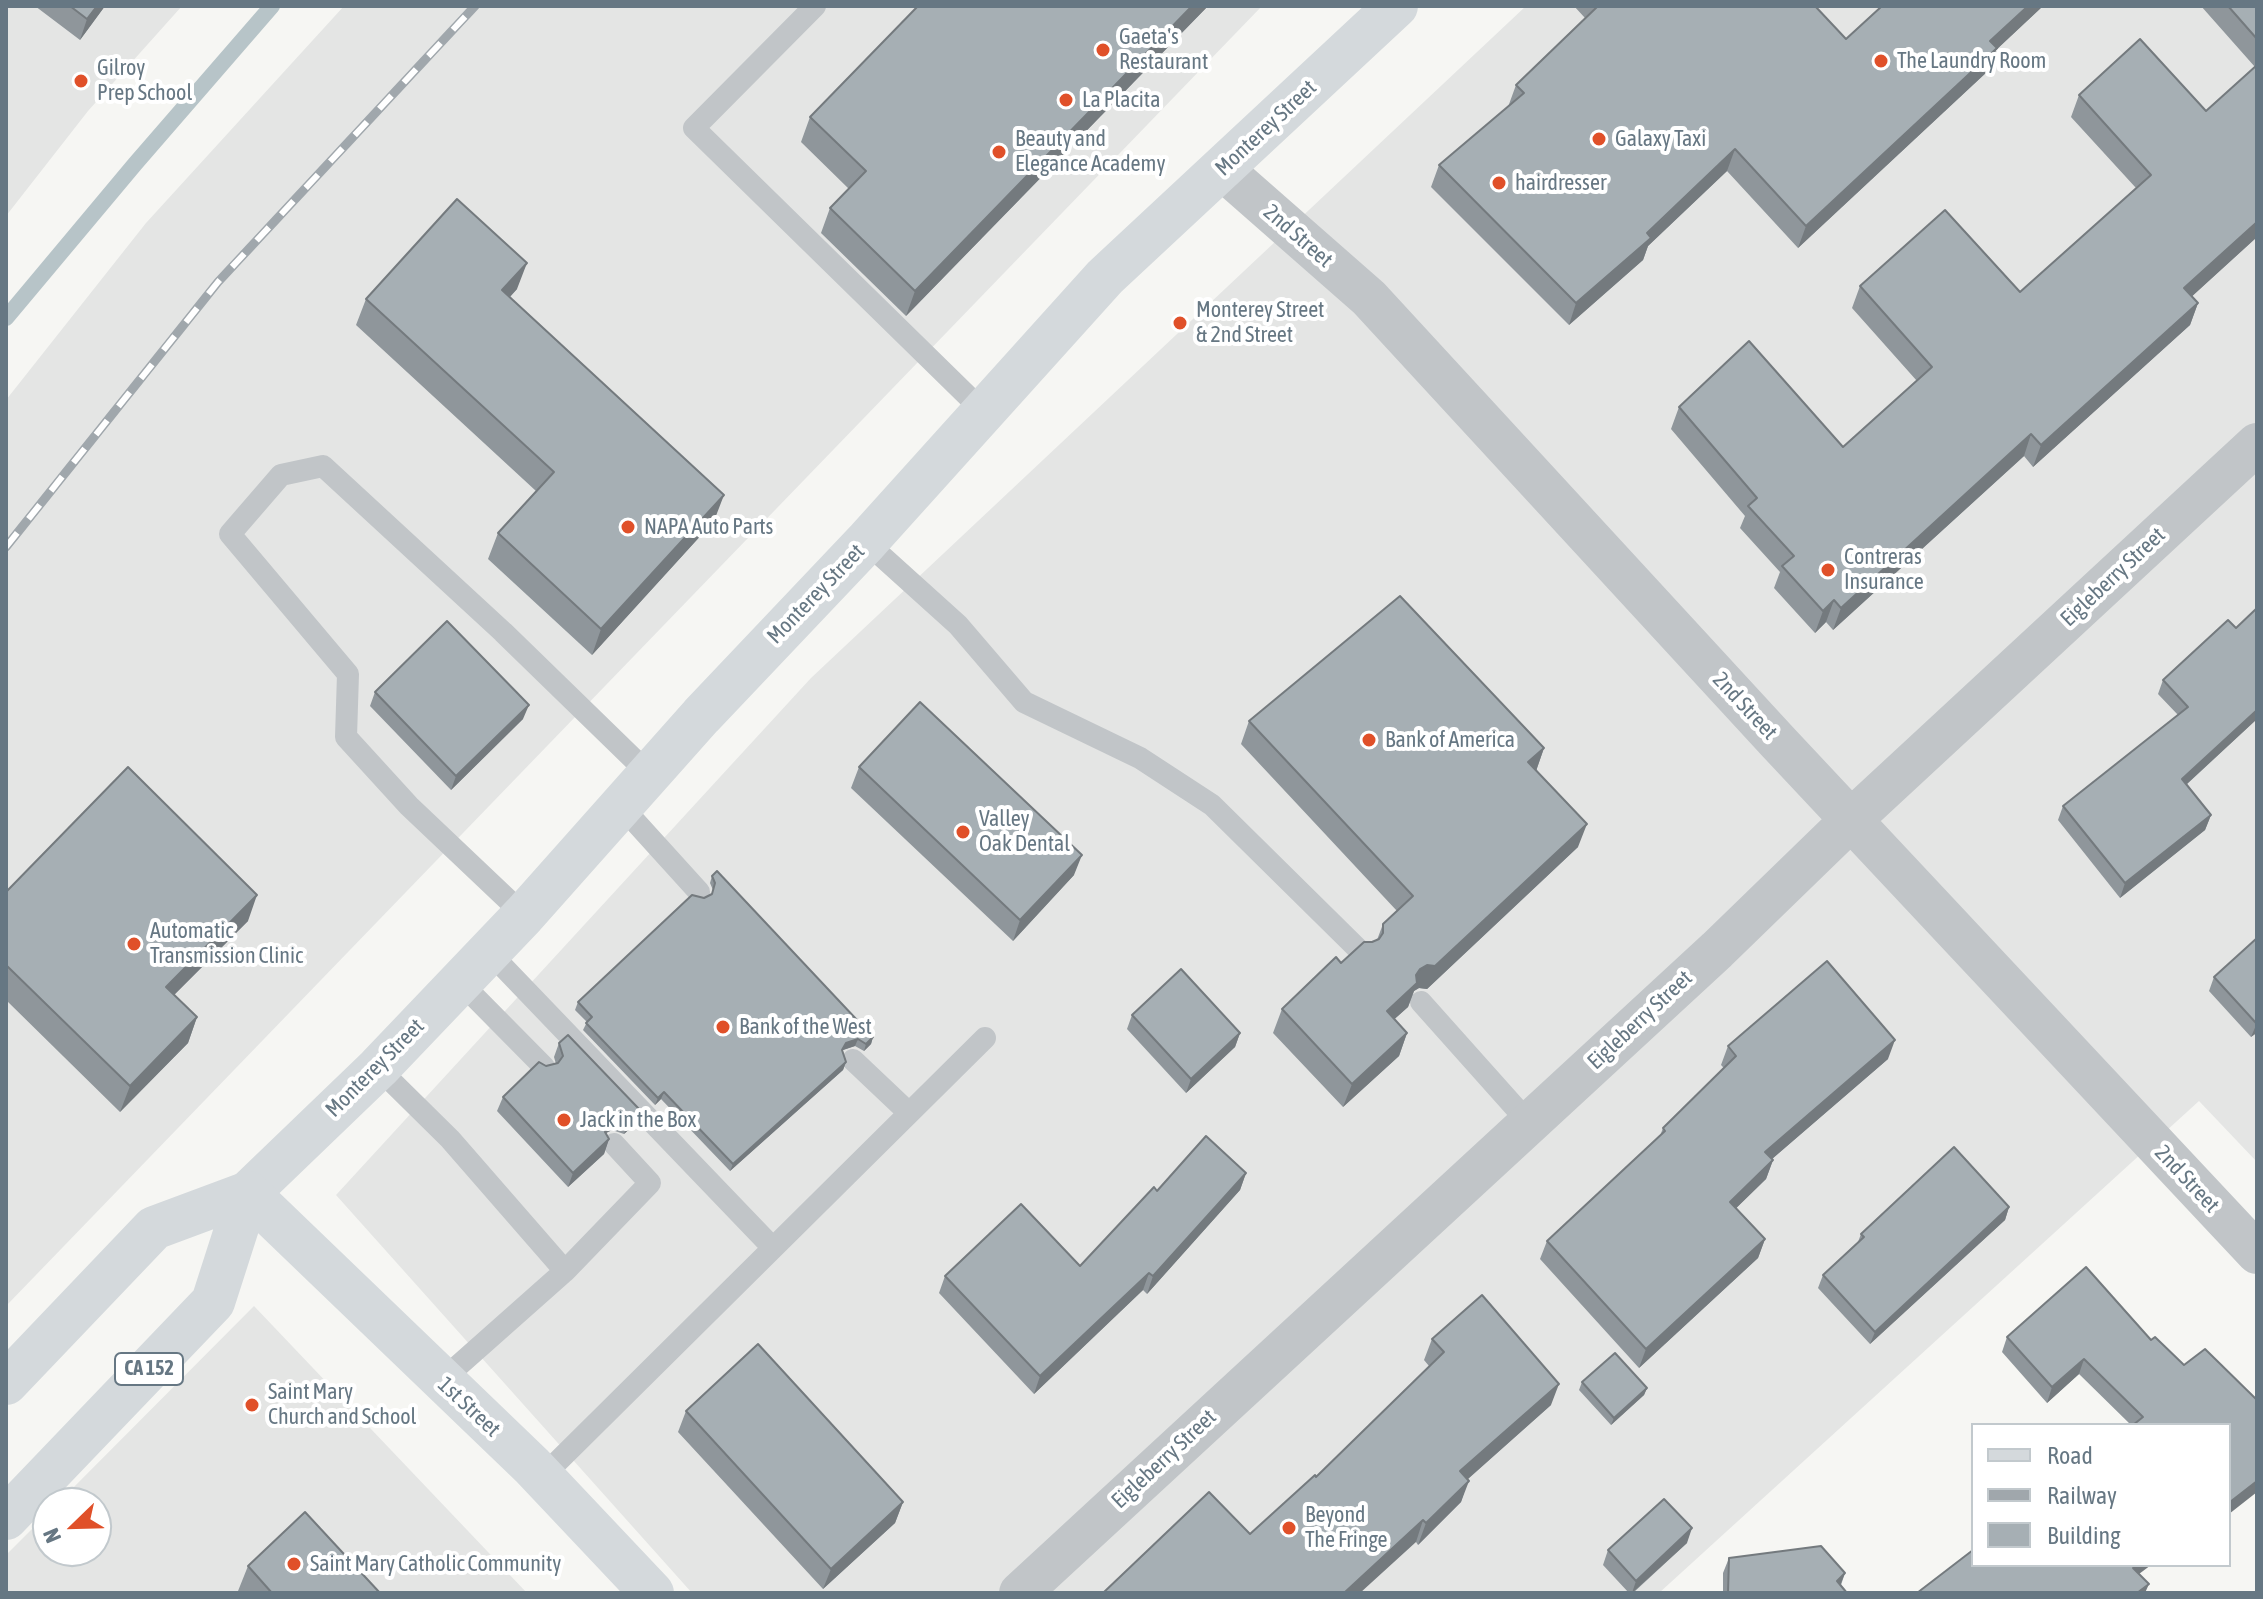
<!DOCTYPE html>
<html>
<head>
<meta charset="utf-8">
<style>
	body { margin:0 }
	#map { position:relative; width:2263px; height:1599px; overflow:hidden; background:#f6f6f3; font-family:"Asap Condensed",sans-serif }
	canvas { display:block }
	.frame { position:absolute; inset:0; border:8px solid #667783; pointer-events:none }
	.legend { position:absolute; left:1971px; top:1423px; width:260px; height:144px; box-sizing:border-box; background:#fff; border:2px solid #c2c9cd; margin:0; padding:10px 14px; list-style:none; font-size:24px; color:#667783 }
	.legend li { display:flex; align-items:center; gap:16px; height:40px }
	.legend b { width:40px; border:2px solid #c2c9cd }
	.north { position:absolute; left:32px; top:1487px; width:80px; height:80px; box-sizing:border-box; background:#fff; border:2px solid #c2c9cd; border-radius:50%; rotate:247deg; font-size:22px; font-weight:700; line-height:32px; text-align:center; color:#667783 }
	.north::after { content:''; display:block; margin:auto; width:28px; height:36px; background:#e05029; clip-path:polygon(50% 0,100% 100%,50% 72%,0 100%) }
</style>
</head>
<body>
<div id="map">
<canvas width="2263" height="1599"></canvas>
<div class="frame"></div>
<ul class="legend">
<li><b style="height:10px;background:#d4d9dc"></b>Road</li>
<li><b style="height:10px;background:#a0a7ac"></b>Railway</li>
<li><b style="height:22px;background:#a6afb4"></b>Building</li>
</ul>
<div class="north">N</div>
</div>
<script>
const c = document.querySelector('canvas').getContext('2d');
c.lineJoin = 'round';
function paint(path, color) {
  c.fillStyle = color;
  c.fill(path, 'evenodd');
}
function strokePath(path, color, width, dash) {
  c.strokeStyle = color;
  c.lineWidth = width;
  c.lineCap = dash ? 'butt' : 'round';
  c.setLineDash(dash || []);
  c.stroke(path);
}
function drawText(font, color, halo, rows, align = 'center') {
  c.font = font + ' "Asap Condensed",sans-serif';
  c.lineWidth = 8;
  c.setLineDash([]);
  c.textBaseline = 'middle';
  c.strokeStyle = halo;
  c.fillStyle = color;
  for (const [text, x, y, turn = 0] of rows) {
    c.save();
    c.translate(x, y);
    c.rotate((+turn || 0) * Math.PI / 180);
    c.textAlign = isNaN(turn) ? turn : align;
    if (halo) c.strokeText(text, 0, 0);
    c.fillText(text, 0, 0);
    c.restore();
  }
}
paint(new Path2D(`
	M6,6H182L88,111L6,216Z
	M344,6H1262L6,1306V400L146,223Z
	M1526,6H2257V1162L2199,1101L1659,1593H692L336,1195L811,678Z
	M254,1306L527,1593H6V1555L48,1513V1551H96V1503H58Z`), '#e4e5e4');
strokePath(new Path2D(`
	M6,318L135,164L272,6`), '#b7c4c8', 16);
strokePath(new Path2D(`
	M815,6L694,128L984,412
	M866,542L958,625L1024,702L1140,758L1212,805L1361,952
	M621,806L699,892
	M524,915L409,806L346,737L348,674L230,534L281,475L323,466L503,632L649,774
	M489,952L773,1248
	M460,982L544,1067
	M1421,1002L1529,1123
	M853,1060L909,1113
	M378,1068L450,1139L565,1271L441,1381
	M565,1271L650,1183L614,1144
	M542,1477L985,1038`), '#c1c5c8', 22);
strokePath(new Path2D(`
	M1222,169L1369,298L1778,742L2257,1253
	M1020,1593L1717,950L1852,819L2257,444`), '#c1c5c8', 42);
strokePath(new Path2D(`
	M248,1193L378,1068L524,915L701,716L866,542L1105,277L1396,6`), '#d4d9dc', 44);
strokePath(new Path2D(`
	M248,1193L532,1466L652,1593
	M6,1383L154,1228L248,1193
	M6,1518L213,1302L248,1193`), '#d4d9dc', 44);
const rail = new Path2D(`
	M6,547L218,282L475,6`);
strokePath(rail, '#a0a7ac', 9);
strokePath(rail, '#fff', 6, [18]);
paint(new Path2D(`
	M35,6H105L80,40Z
	M918,6H1208L906,316L821,233L830,208L849,189L801,142L810,117Z
	M1574,6H1815L1846,39L1882,6H2043L1996,50L1989,70L1798,248L1727,171L1648,246L1643,260L1569,325L1431,187L1439,165L1508,107L1516,85L1585,18Z
	M2201,6H2257V237L2192,296L2198,303L2190,325L2033,467L2024,456L1833,630L1826,622L1815,633L1774,588L1780,572L1740,528L1745,516L1671,429L1679,407L1843,447L1917,381L1852,308L1860,286L2020,292L2136,188L2071,117L2079,95L2206,111L2255,67Z
	M517,289L510,297L714,521L592,655L488,559L498,533L536,491L356,325L366,299Z
	M2257,608V719L2186,785L2211,815L2205,830L2120,898L2058,820L2063,806L2178,715L2158,694L2163,680L2236,628Z
	M375,692L523,719L451,790L370,706Z
	M1249,721L1544,748L1536,771L1578,847L1427,989L1419,988L1414,991L1408,1007L1394,1019L1407,1033L1399,1056L1343,1107L1273,1033L1282,1009L1341,963L1377,940L1383,924L1397,911L1241,744Z
	M859,767L1074,875L1013,941L851,788Z
	M712,876L873,1037L871,1044L864,1051L855,1046L843,1050L842,1052L846,1062L843,1070L730,1171L661,1099L655,1105L583,1030L587,1022L575,1010L578,1002L704,898L711,895L713,890L710,883Z
	M6,892L248,921L174,995L197,1017L188,1043L120,1112L6,1000Z
	M2257,938V1036L2255,1034L2251,1037L2209,991L2214,977Z
	M1132,1015L1240,1033L1235,1047L1186,1093L1127,1029Z
	M559,1043L635,1124L624,1134L612,1130L606,1133L609,1139L604,1154L568,1187L497,1111L503,1097L546,1066L556,1064L554,1057Z
	M1728,1046L1888,1059L1772,1159L1773,1160L1766,1179L1736,1208L1765,1239L1758,1258L1639,1368L1540,1259L1547,1241L1660,1136L1663,1128L1724,1068L1721,1065Z
	M1246,1173L1240,1190L1147,1294L1143,1290L1034,1394L939,1293L945,1276L1080,1266L1157,1191Z
	M2009,1207L2005,1220L1870,1344L1818,1288L1823,1275L1858,1242L1861,1234Z
	M2007,1337L2151,1340L2184,1365L2257,1400L2229,1514V1425H2131L2079,1374L2047,1403L2002,1352Z
	M1432,1339L1551,1405L1468,1479L1461,1502L1418,1545L1416,1542L1250,1534L1316,1477L1429,1366L1424,1360Z
	M1582,1382L1647,1388L1644,1395L1611,1425L1579,1390Z
	M686,1411L903,1502L895,1523L823,1589L678,1432Z
	M1687,1543L1633,1593H1629L1603,1565L1608,1550Z
	M1729,1558L1845,1573L1841,1585L1847,1593H1723V1573Z
	M248,1566L380,1593H240L238,1591Z`), '#8f969b');
paint(new Path2D(`
	M97,6H105L80,40L87,19Z
	M1192,6H1208L906,316L915,291Z
	M2028,6H2043L1996,50L1989,70L1798,248L1806,226L1990,41Z
	M1735,149L1727,171L1648,246L1643,260L1569,325L1576,303Z
	M2257,222V237L2177,310L2184,288Z
	M527,263L517,289L492,316L502,290Z
	M2198,303L2190,325L2033,467L2041,445Z
	M2031,434L2024,456L1833,630L1841,608Z
	M724,495L714,521L592,655L601,629Z
	M1834,600L1826,622L1815,633L1823,611Z
	M529,705L523,719L451,790L456,776Z
	M2257,710V719L2177,793L2182,779Z
	M1544,748L1536,771L1528,762Z
	M2211,815L2205,830L2120,898L2125,883Z
	M1587,824L1578,847L1427,989L1419,988L1414,991L1408,1007L1378,1034L1387,1011L1420,969Z
	M1082,855L1074,875L1013,941L1020,920Z
	M257,895L248,921L156,1013L166,987Z
	M197,1017L188,1043L120,1112L130,1086Z
	M2257,1023L2255,1034L2251,1037Z
	M1240,1033L1235,1047L1186,1093L1191,1079Z
	M1407,1033L1399,1056L1343,1107L1352,1084Z
	M873,1037L871,1044L864,1051L866,1044Z
	M858,1039L855,1046L843,1050L839,1058L846,1043Z
	M1895,1040L1888,1059L1758,1171L1765,1152Z
	M846,1062L843,1070L730,1171L733,1164Z
	M664,1092L661,1099L655,1105L658,1098Z
	M640,1110L635,1124L624,1134L629,1120Z
	M617,1116L612,1130L604,1134L609,1120Z
	M609,1139L604,1154L568,1187L573,1173Z
	M1773,1160L1766,1179L1723,1221L1730,1202Z
	M1246,1173L1240,1190L1147,1294L1153,1276Z
	M2009,1207L2005,1220L1870,1344L1875,1332Z
	M1765,1239L1758,1258L1639,1368L1646,1349Z
	M1149,1273L1143,1290L1034,1394L1040,1376Z
	M2084,1359L2079,1374L2047,1403L2052,1387Z
	M1559,1384L1551,1405L1452,1493L1460,1471Z
	M1647,1388L1644,1395L1611,1425L1614,1418Z
	M1469,1481L1461,1502L1418,1545L1426,1523Z
	M2257,1481V1492L2229,1514L2230,1502Z
	M903,1502L895,1523L823,1589L831,1569Z
	M1423,1520L1416,1542L1360,1593H1344Z
	M1692,1528L1687,1543L1632,1593L1636,1581Z
	M2137,1565H2151L2127,1583L2133,1568Z
	M1845,1573L1839,1588L1837,1581Z
	M2149,1584L2145,1593H2137Z`), '#747a7e');
const building = new Path2D(`
	M70,6H97L87,19Z
	M918,6H1192L915,291L830,208L866,171L810,117Z
	M1598,6H1815L1846,39L1882,6H2028L1990,41L1997,48L1806,226L1735,149L1647,233L1651,238L1576,303L1439,165L1524,93L1516,85Z
	M2228,6H2257V39Z
	M2140,39L2206,111L2257,65V222L2184,288L2198,303L2041,445L2031,434L1841,608L1834,600L1823,611L1782,566L1794,556L1748,506L1757,498L1679,407L1749,341L1843,447L1932,367L1860,286L1945,210L2020,292L2151,175L2079,95Z
	M457,199L527,263L502,290L724,495L601,629L498,533L554,472L366,299Z
	M1400,596L1544,748L1528,762L1587,824L1435,966L1427,965L1420,969L1416,975L1417,983L1387,1011L1407,1033L1352,1084L1282,1009L1336,957L1341,963L1364,942H1372L1379,939L1383,933V924L1413,896L1249,721Z
	M2257,608V710L2182,779L2211,815L2125,883L2063,806L2188,707L2163,680L2228,620L2236,628Z
	M447,621L529,705L456,776L375,692Z
	M920,702L1082,855L1020,920L859,767Z
	M128,767L257,895L166,987L197,1017L130,1086L6,965V892Z
	M717,871L873,1037L866,1044L858,1039L846,1043L842,1050L846,1062L733,1164L664,1092L658,1098L586,1023L592,1017L578,1002L692,895L704,898L712,894L715,883L712,876Z
	M2257,938V1023H2256L2214,977Z
	M1827,961L1895,1040L1765,1152L1773,1160L1730,1202L1765,1239L1646,1349L1547,1241L1665,1131L1663,1128L1736,1056L1728,1046Z
	M1181,969L1240,1033L1191,1079L1132,1015Z
	M568,1035L640,1110L629,1120L617,1116L609,1120L605,1132L609,1139L573,1173L503,1097L539,1062L546,1066L558,1063L563,1056L559,1043Z
	M1206,1136L1246,1173L1153,1276L1149,1273L1040,1376L945,1276L1021,1204L1080,1266L1154,1187L1157,1191Z
	M1954,1147L2009,1207L1875,1332L1823,1275L1864,1237L1861,1234Z
	M2086,1267L2151,1340L2155,1337L2184,1365L2205,1349L2257,1400V1481L2230,1502L2229,1500V1425H2133L2143,1417L2084,1359L2052,1387L2007,1337Z
	M1482,1295L1559,1384L1460,1471L1469,1481L1426,1523L1423,1520L1344,1593H1103L1209,1492L1250,1534L1315,1475L1316,1477L1444,1352L1432,1339Z
	M758,1344L903,1502L831,1569L686,1411Z
	M1615,1353L1647,1388L1614,1418L1582,1382Z
	M1664,1499L1692,1528L1636,1581L1608,1550Z
	M305,1512L380,1593H272L248,1566Z
	M1821,1546L1845,1573L1837,1581L1847,1593H1728L1729,1558Z
	M1973,1550V1565H2137L2133,1568L2149,1584L2137,1593H1917Z`);
paint(building, '#a6afb4');
strokePath(building, '#747a7e', 2);
for (const [x, y, r, color] of [
	[1103,50,8,"#e05029"],
	[1881,61,8,"#e05029"],
	[81,81,8,"#e05029"],
	[1066,100,8,"#e05029"],
	[1599,139,8,"#e05029"],
	[999,152,8,"#e05029"],
	[1499,183,8,"#e05029"],
	[1180,323,8,"#e05029"],
	[628,527,8,"#e05029"],
	[1828,570,8,"#e05029"],
	[1369,740,8,"#e05029"],
	[963,832,8,"#e05029"],
	[134,944,8,"#e05029"],
	[723,1027,8,"#e05029"],
	[564,1120,8,"#e05029"],
	[252,1405,8,"#e05029"],
	[1289,1528,8,"#e05029"],
	[294,1564,8,"#e05029"]
]) {
  const dot = new Path2D();
  dot.arc(x, y, r, 0, 2 * Math.PI);
  c.fillStyle = color;
  c.fill(dot);
  strokePath(dot, '#fff', 3);
}
for (const [x, y, w] of [
	[149,1369,68]
]) {
  const box = new Path2D();
  box.roundRect(x - w / 2, y - 16, w, 32, 6);
  c.fillStyle = '#fff';
  c.fill(box);
  strokePath(box, '#667783', 2);
}
drawText('bold 20px', '#667783', null, [
	["CA 152",149,1369]
]);
drawText('22px', '#667783', '#fff', [
	["Gaeta's",1119,37],
	["Restaurant",1119,62],
	["The Laundry Room",1897,61],
	["Gilroy",97,68],
	["Prep School",97,93],
	["La Placita",1082,100],
	["Beauty and",1015,139],
	["Elegance Academy",1015,164],
	["Galaxy Taxi",1615,139],
	["hairdresser",1515,183],
	["Monterey Street",1196,310],
	["& 2nd Street",1196,335],
	["NAPA Auto Parts",644,527],
	["Contreras",1844,557],
	["Insurance",1844,582],
	["Bank of America",1385,740],
	["Valley",979,819],
	["Oak Dental",979,844],
	["Automatic",150,931],
	["Transmission Clinic",150,956],
	["Bank of the West",739,1027],
	["Jack in the Box",580,1120],
	["Saint Mary",268,1392],
	["Church and School",268,1417],
	["Beyond",1305,1515],
	["The Fringe",1305,1540],
	["Saint Mary Catholic Community",310,1564]
], 'left');
drawText('22px', '#667783', '#fff', [
	["Monterey Street",1266,128,-43],
	["2nd Street",1298,236,41],
	["Eigleberry Street",2113,577,-43],
	["Monterey Street",816,594,-46],
	["2nd Street",1745,706,47],
	["Eigleberry Street",1640,1020,-43],
	["Monterey Street",375,1068,-45],
	["2nd Street",2187,1179,47],
	["1st Street",469,1407,43],
	["Eigleberry Street",1164,1459,-43]
]);
</script>
</body>
</html>
